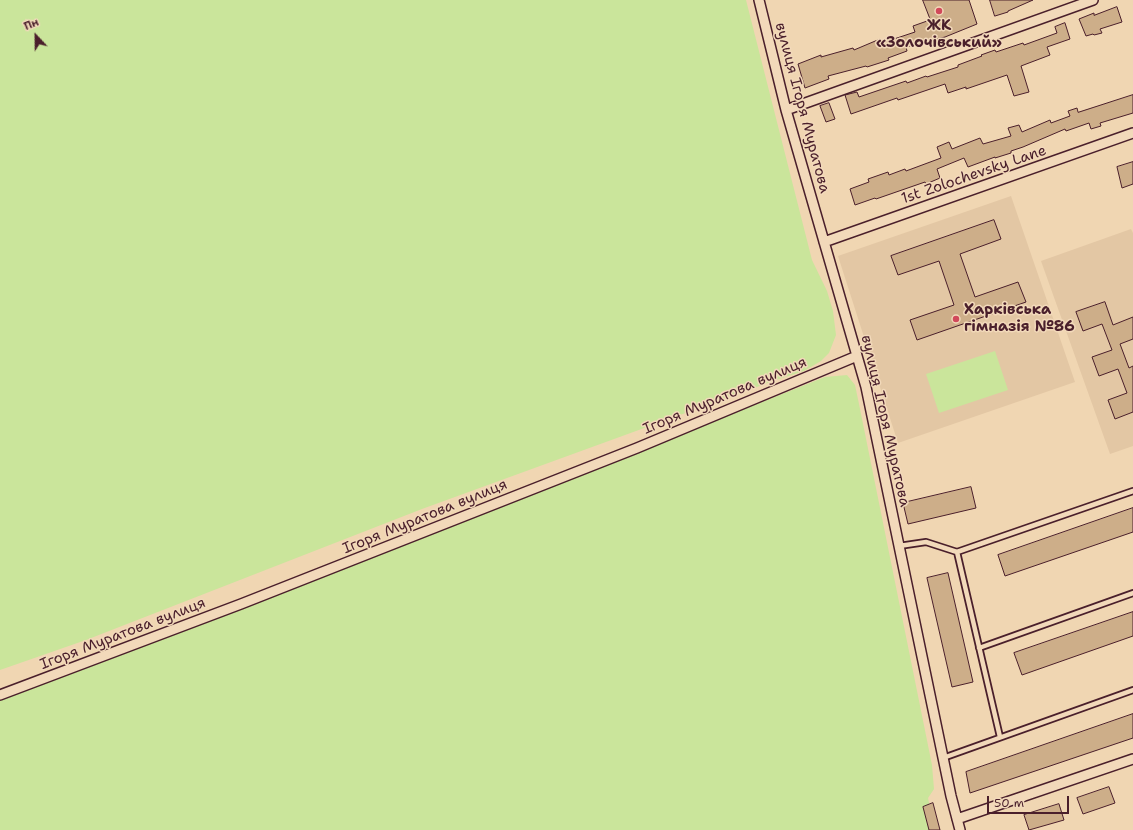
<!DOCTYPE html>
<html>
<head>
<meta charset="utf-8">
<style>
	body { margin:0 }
	#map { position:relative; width:1133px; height:830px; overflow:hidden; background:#f0d6b2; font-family:"Shantell Sans",sans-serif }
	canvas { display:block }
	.north { position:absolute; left:16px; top:16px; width:40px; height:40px; -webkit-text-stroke:3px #f2d9ba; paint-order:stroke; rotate:338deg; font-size:11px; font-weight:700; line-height:16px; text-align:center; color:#4a1f2b }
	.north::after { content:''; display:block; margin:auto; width:14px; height:18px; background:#4a1f2b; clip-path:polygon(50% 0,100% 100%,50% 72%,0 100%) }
	.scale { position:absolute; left:987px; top:796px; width:82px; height:18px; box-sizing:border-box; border:2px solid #4a1f2b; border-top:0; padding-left:5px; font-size:12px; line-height:14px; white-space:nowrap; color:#4a1f2b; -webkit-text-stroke:3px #f2d9ba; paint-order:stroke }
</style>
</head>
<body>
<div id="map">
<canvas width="1133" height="830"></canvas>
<div class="north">Пн</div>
<div class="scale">50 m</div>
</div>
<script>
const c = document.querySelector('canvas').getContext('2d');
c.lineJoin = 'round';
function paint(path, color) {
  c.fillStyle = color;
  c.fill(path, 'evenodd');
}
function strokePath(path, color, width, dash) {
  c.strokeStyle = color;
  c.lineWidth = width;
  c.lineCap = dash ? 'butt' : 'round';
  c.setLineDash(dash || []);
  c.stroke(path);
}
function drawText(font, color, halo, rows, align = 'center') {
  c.font = font + ' "Shantell Sans",sans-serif';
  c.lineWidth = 3;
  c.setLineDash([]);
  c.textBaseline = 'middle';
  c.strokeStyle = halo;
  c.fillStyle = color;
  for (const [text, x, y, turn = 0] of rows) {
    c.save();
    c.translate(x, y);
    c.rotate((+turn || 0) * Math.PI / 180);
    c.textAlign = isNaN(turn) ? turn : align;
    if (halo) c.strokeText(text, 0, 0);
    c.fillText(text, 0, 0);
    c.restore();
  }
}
paint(new Path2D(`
	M1011,196L1075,382L898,443L838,256Z
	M1131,229L1133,233V446L1110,454L1041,261Z`), '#e3c7a4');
paint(new Path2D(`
	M0,0H746L812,260L827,291L833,311L836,335L829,353L821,361L804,371L776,380L422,509L86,640L0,670Z
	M995,351L1008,390L939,413L926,374Z
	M847,375L855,385L859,404L932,765L934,789L928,798L935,830H0V698L308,582L825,377Z`), '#cae59b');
const building = new Path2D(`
	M923,0H969L977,24L945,37L906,47L907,51L888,58L889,60L867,67L866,66L828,76L829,79L805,88L798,64L821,55V57L853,48L854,50L880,39L882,43L915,32L913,26L930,20Z
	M990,0H1033L1008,11V12L995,16Z
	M1117,7L1122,22L1100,29L1102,33L1094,35L1093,34L1086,36L1079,19L1094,13V15Z
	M1065,23L1070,39L1047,47L1050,55L1021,66L1029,92L1014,96L1007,75L966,89V87L948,93L945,84L898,100L897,98L851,114L845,95L857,92L859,97L906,81L907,83L926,76L927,77L958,67V65L982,56L981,55L995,50L996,52L1023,43L1024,45L1057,33L1055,27Z
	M1133,95V113L1100,123L1101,126L1091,129L1089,123L1066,131L1065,129L1023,147L1011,151V153L995,158V157L968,167L964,158L937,169L940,178L926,184L925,182L876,199L875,198L855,205L850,189L869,182L868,179L888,172L889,175L905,169L906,171L941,158L937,147L949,142L952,149L980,138L983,144L1011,136L1008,128L1019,125L1022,132L1050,120L1051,123L1070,116L1068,111L1077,108L1078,112Z
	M829,103L835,119L826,122L820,106Z
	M1133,162V184L1122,188L1117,167Z
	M994,220L1001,239L960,254L975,297L1018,282L1026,302L917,340L910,320L954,305L939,261L898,275L891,256Z
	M1105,302L1113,325L1133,317V339L1120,344L1129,368L1133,366V412L1115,419L1108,400L1127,393L1118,369L1099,376L1092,357L1112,350L1102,324L1083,331L1076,312Z
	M971,487L976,508L908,524L903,503Z
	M1133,508V532L1005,576L998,555Z
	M948,573L973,682L952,687L927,578Z
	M1133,612V636L1022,675L1014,653Z
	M1133,714V738L970,793L966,772Z
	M1109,787L1115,803L1083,814L1077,798Z
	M933,803L940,830H929L923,807Z
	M1059,804L1064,820L1029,830L1024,815Z`);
paint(building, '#cdae89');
strokePath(building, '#4a1f2b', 1);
const lane = new Path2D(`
	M899,546L926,542L957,552L1000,737
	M957,552L1133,491
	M979,648L1133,593
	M943,758L1133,690`);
const street = new Path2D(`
	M759,0L786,110L866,387L951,796L960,830
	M786,110L1093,0
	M824,242L1133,133
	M0,695L241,604L637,448L857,356
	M957,819L1133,759`);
strokePath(lane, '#4a1f2b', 8);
strokePath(street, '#4a1f2b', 12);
strokePath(lane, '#f2d9ba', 4.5);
strokePath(street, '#f2d9ba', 9);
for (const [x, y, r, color] of [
	[939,11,4,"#d1495b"],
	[956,319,4,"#d1495b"]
]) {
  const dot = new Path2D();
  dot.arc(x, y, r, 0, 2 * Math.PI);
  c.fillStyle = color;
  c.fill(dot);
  strokePath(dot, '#f2d9ba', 1.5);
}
drawText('bold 15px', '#4a1f2b', '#f2d9ba', [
	["ЖК",939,26],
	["«Золочівський»",939,43],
	["Харківська",964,310,"left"],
	["гімназія №86",964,327,"left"]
]);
drawText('15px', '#4a1f2b', '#f2d9ba', [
	["вулиця Ігоря Муратова",802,108,75],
	["1st Zolochevsky Lane",974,175,-19],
	["Ігоря Муратова вулиця",725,396,-23],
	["вулиця Ігоря Муратова",885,421,77],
	["Ігоря Муратова вулиця",425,517,-22],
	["Ігоря Муратова вулиця",123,634,-21]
]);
</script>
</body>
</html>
